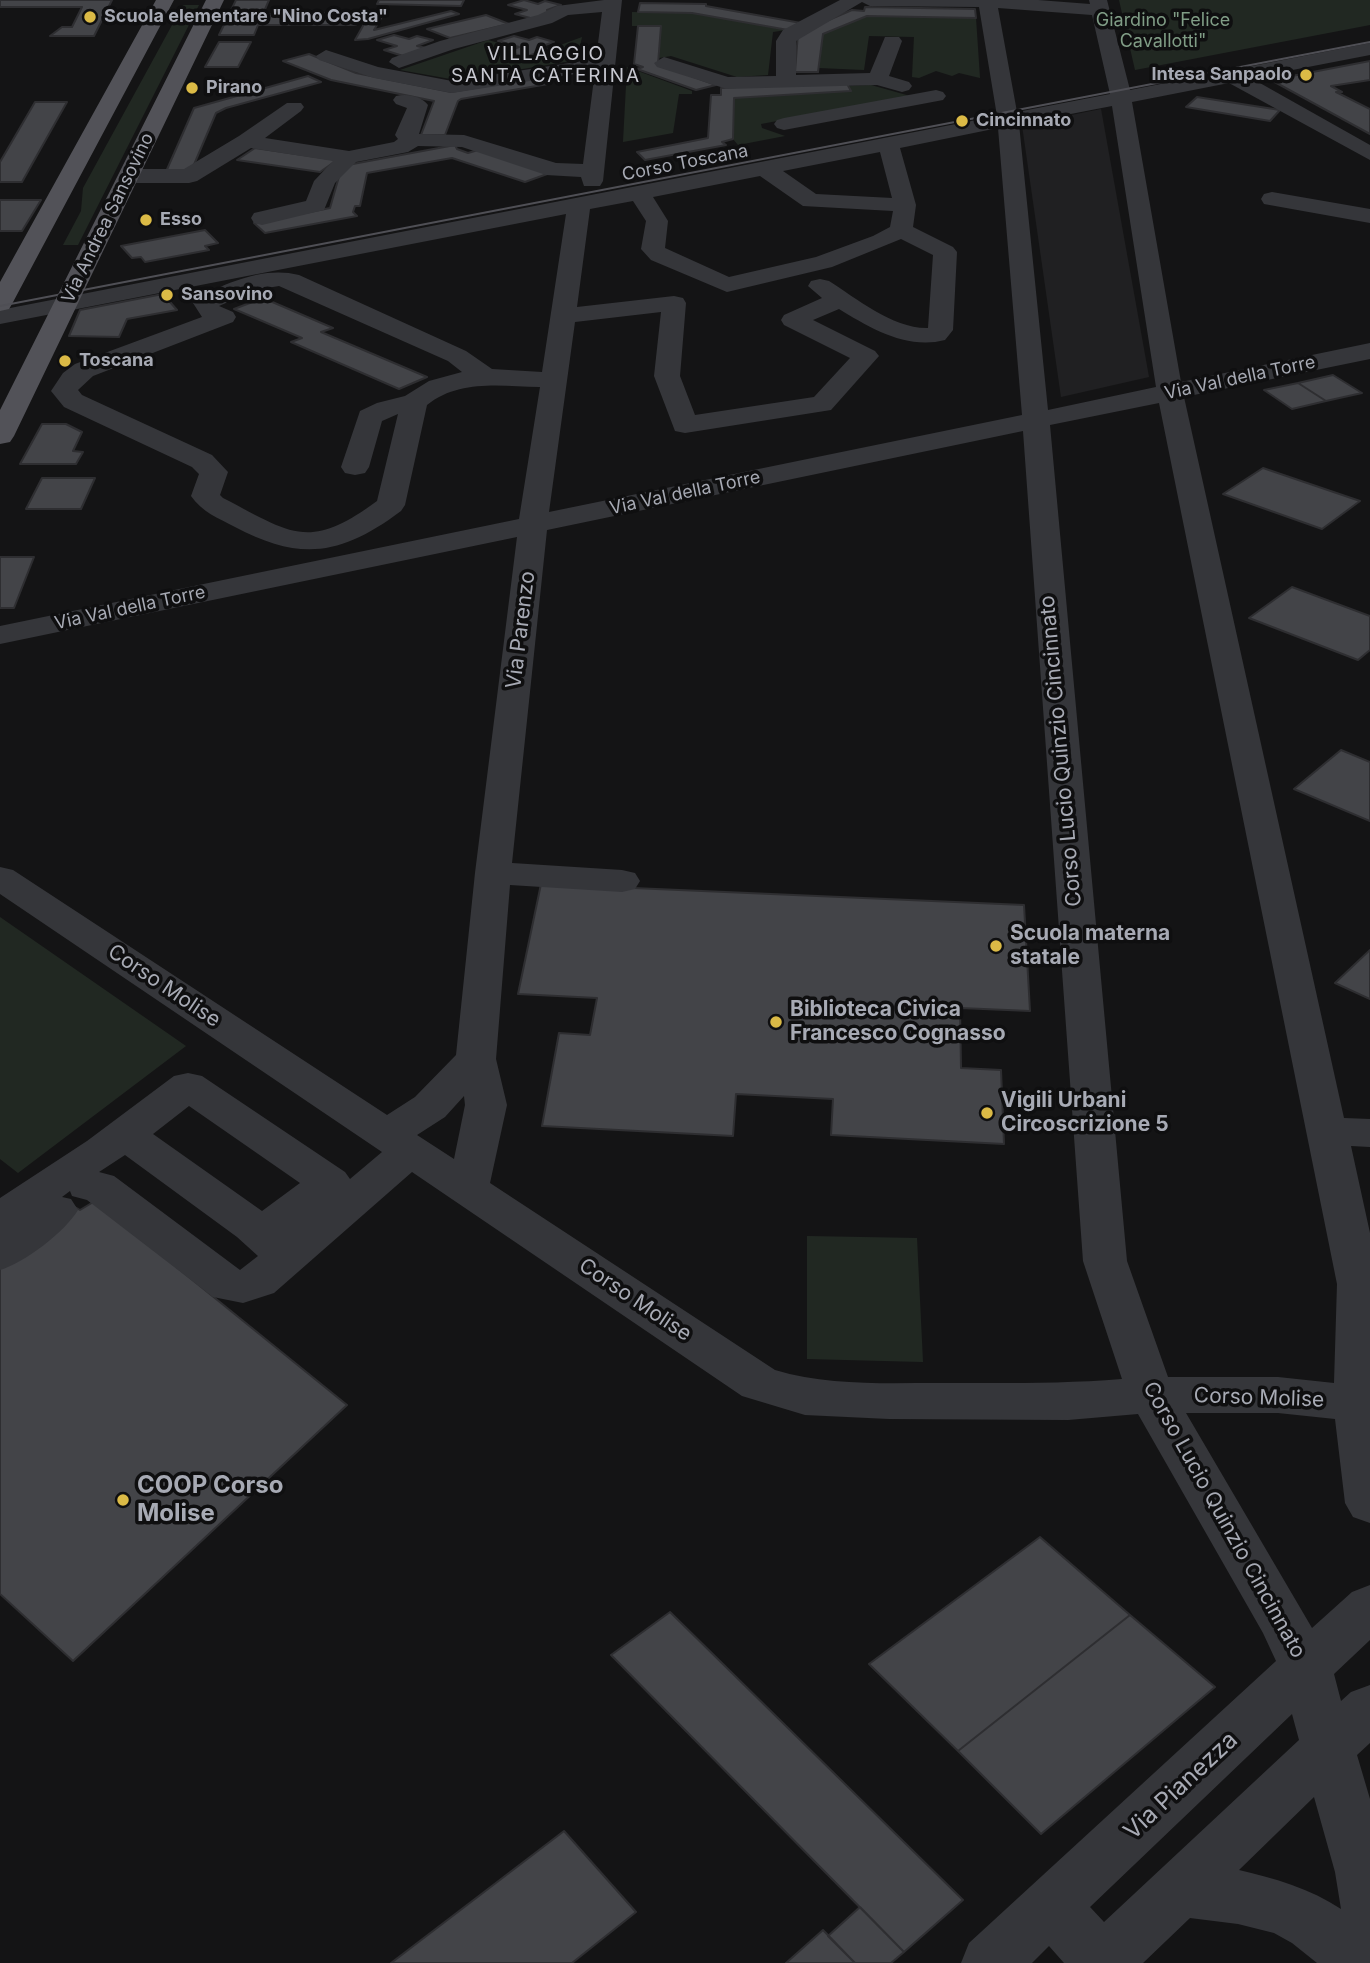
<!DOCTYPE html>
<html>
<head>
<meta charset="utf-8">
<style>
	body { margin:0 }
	canvas { display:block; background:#141415 }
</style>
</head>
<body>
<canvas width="1370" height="1963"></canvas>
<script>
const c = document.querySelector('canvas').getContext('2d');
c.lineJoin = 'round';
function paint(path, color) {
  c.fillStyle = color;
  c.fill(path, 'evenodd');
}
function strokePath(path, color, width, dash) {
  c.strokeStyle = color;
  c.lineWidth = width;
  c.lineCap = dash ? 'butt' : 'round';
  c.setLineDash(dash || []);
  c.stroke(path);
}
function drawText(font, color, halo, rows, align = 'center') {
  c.font = font + ' Inter,sans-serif';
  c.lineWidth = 7;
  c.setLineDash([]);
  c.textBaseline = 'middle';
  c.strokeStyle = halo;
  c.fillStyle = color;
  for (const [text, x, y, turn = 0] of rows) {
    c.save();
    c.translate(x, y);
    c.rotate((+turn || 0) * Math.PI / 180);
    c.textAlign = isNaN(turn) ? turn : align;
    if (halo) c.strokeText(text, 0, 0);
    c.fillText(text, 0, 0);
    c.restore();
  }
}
paint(new Path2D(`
	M1101,109L1149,377L1061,397L1022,125Z`), '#202022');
paint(new Path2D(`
	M1119,0H1370V25L1135,70Z
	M183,5H199L78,245H63L81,211L83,188Z
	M632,12L692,13L786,30L773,32L768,75L737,77L671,56L659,58L661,26H632Z
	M867,16L976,18L980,78L959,73L952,76L936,71L919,78L912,77L914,37L869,36L864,70L819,68L823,34Z
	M582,37L577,60L456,80L400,70L488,40L513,47L502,52L525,58Z
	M627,67L692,91V94H679L673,133L623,142Z
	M871,85L910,96L761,124L762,128L785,136L738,145L733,139L734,98L850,91L848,86Z
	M0,917L186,1046L18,1173L0,1159Z
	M807,1236L917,1238L923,1362L807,1359Z`), '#212822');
const building = new Path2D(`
	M0,0H112L94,36H50L62,27H72L82,7H0Z
	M236,0H269L263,14L360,13L356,25H258L254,35H219Z
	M379,0H464L461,6L377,4Z
	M524,0L538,4L545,1L561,5L547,10L555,12L534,19L515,14L527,10L508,5Z
	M640,3L706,4V6L801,23L788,30L692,13L638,12Z
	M865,7L975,9L976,18L867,16L823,34L818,72H795L798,33L852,10L864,11Z
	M372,10H386L374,30L451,11L459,14L368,39L355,40Z
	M486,15L509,24L450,38L427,29Z
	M638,26H661L658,64L716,85L696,90L637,69L643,67L634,64Z
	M394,35L409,39L417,36L433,40L417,46L426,48L403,56L384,50L397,46L377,40Z
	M514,36L529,40L537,37L554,42L539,47L547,49L526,57L506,52L519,47L498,41Z
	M219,42H251L238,67H205Z
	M309,54L356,73L451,92L540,77L548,84L461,99L458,101L445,135H421L434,101L331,80L283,61Z
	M1370,61V80L1331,86L1342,92H1336L1370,109V134L1271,80Z
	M308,76L321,82L226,108L216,113L190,174H165L194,108Z
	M845,80L851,91L734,98L733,139L722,142L726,145L645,160L637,152L708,138L711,95H721V88Z
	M1197,97L1280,110L1270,121L1186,107Z
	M35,102H67L22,182H0V162Z
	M455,145L457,149L468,153L478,150L550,173L525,182L452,158L367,173L360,206H355L353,212L357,216L265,233L254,223L330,208L342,166Z
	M255,148L337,160L320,172L237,160Z
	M0,200H41L22,231H0Z
	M205,230L218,243L205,246L209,250L145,262L141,257L132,258L121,246Z
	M163,294L177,310L127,319L119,337L69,336L80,310Z
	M263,298L333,328L321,332L427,377L399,389L291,342L302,338L234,309Z
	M1333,375L1362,393L1326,401L1298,383Z
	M1298,383L1326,401L1292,409L1264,390Z
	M42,424H66L82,432L73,451L83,452L76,464H20Z
	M1263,468L1360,501L1322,529L1223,494Z
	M42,478H95L81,509H26Z
	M0,557H34L14,608H0Z
	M1292,587L1370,616V650L1358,660L1249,618Z
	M1341,750L1370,762V821L1294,789Z
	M541,884L1024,905L1030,1011L960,1008L961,1068L1001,1070L1004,1144L831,1135L833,1099L736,1094L733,1136L542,1126L559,1033L590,1035L597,998L518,994Z
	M1370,950V999L1335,983Z
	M52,1194L80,1210L95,1201L347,1405L73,1661L0,1594V1235Z
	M1040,1537L1130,1615L958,1751L869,1664Z
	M670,1612L963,1900L904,1952L611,1655Z
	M1130,1615L1215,1687L1041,1834L958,1751Z
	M564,1831L636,1912L572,1963H391Z
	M860,1907L904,1952L891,1963H855L828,1936Z
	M823,1930L855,1963H786Z`);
paint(building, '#434448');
strokePath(building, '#2e2e31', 2);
paint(new Path2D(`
	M604,0H622L603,181L600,186H584L581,177L546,175L462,147L418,146L408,152L356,162L335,183L324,210L262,225L254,223L251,218L254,213L306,201L314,181L333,161L251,148L197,181L189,183H130L122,181L119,176L122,171L130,169H184L239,136L287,103H301L304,107L301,111L265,138L349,151L394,142L398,139L395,135L407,108L396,104L393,100L396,96C406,93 422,96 428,105L419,134L464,135L556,163L583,164L595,71L452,93L374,78L319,60L316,56L326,50L378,67L452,81L596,59L602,12L568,15L552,23L454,49L399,68L389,62L392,58L440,41L538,15L557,6Z
	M840,0H1038L1090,4L1089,0H1107L1130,90L1370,43V55L1251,78L1370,145V160L1229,83L1132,102L1181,382L1370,343V359L1184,397L1344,1118L1370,1119V1147L1351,1146L1370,1233V1523L1353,1517L1345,1503L1335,1419L1278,1413H1186L1312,1628L1352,1592L1370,1585V1640L1334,1674L1341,1701L1351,1692L1370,1685V1743L1357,1755L1370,1799V1963H1317L1292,1943L1274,1933L1238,1924L1190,1918L1143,1963H1064L1049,1946L1032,1963H961L969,1943L1276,1661L1263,1633L1138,1414L1068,1420L889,1419L805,1415L742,1396L412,1172L274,1293L243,1303L213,1297L87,1200L72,1196L70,1191L62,1197L71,1199L78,1210C65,1232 24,1263 0,1270V1198L87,1141L174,1076L188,1073L202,1076L345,1172L350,1179L382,1152L0,894V867L13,870L387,1115L415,1097L456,1055L475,873L517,537L0,644V626L519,519L540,387C501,386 459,379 427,405L405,505L401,511C342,555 301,562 235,527C218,518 202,512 191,496L199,474L192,467L64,407L51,391L63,373L75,364L202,317L193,303L196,298C228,283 263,266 299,275L466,351L492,369L542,372L566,214L0,324V310L997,116L979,7L870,6L862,2L796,41V75L870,73L885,37H899L902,41L889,76L909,82L912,86L909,90L902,92L877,85L727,89L657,67L654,63L664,57L728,77L776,76V41L783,30ZM998,8L1092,15L1110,94L1017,112ZM1112,106L1156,387L1048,410L1019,124ZM998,128L1022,415L549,512L575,322L661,312L654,376L675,431L685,433L831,410L879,356L875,351L813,320L839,309C870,328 907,350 945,340L953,330L957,252L953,247L913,227L916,205L900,148ZM880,152L892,198L816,194L783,171ZM760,176L803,206L893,211L890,227L873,236L816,257L729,277L665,248L668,221L653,197ZM633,201L646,221L641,249L651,260L727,292L832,267L901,239L933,255L928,328C893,329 856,298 829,281L820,279L811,281L808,286L822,298L784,315L781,320L784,325L850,358L814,397L695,415L680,376L686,303L683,298L674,296L577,307L590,209ZM279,286L448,361L462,372L429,381L405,396L377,403L360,411L341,467L345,473L355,475L365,473L369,467L382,421L398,414L377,501C308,552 291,533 223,498L220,495L228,472L212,455L82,395L78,390L93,376L233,322L236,317L233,312L219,306L255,290ZM1159,403L1337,1284L1334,1383L1278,1377H1168L1127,1261L1050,425ZM1023,431L1083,1261L1122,1379C1061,1384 1001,1383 940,1383C885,1383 828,1386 775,1370L490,1183L507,1105L496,1059L510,885L622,892L635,889L640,881L635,873L622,870L512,863L547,530ZM464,1096L465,1105L454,1159L417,1135L445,1117ZM189,1106L300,1183L262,1211L153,1134ZM125,1155L237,1237L258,1256L240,1270L114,1176L99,1172ZM1292,1714L1299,1740L1104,1922L1090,1907ZM1314,1797L1335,1872L1341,1909C1311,1889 1274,1878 1239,1870Z
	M936,90L943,92L946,96L943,100L784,130L777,128L774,124L777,120L784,118Z
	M1272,192L1370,209V223L1264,204L1261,199L1264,194Z`), '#35363a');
paint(new Path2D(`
	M156,0H174L12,304L9,309L0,311V282Z
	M206,0H224L14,436L10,442L0,444V410Z`), '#525258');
strokePath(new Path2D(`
	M0,306L1370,42`), '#4f4f55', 2);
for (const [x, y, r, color] of [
	[90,17,7,"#dbba46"],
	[1306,75,7,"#dbba46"],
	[192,88,7,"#dbba46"],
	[962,121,7,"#dbba46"],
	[146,220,7,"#dbba46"],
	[167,295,7,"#dbba46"],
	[65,361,7,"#dbba46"],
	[996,946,7,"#dbba46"],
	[776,1022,7,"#dbba46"],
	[987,1113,7,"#dbba46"],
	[123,1500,7,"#dbba46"]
]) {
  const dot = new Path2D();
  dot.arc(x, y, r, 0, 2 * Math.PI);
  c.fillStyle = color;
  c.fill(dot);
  strokePath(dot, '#0f0f10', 2.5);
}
drawText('bold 18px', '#a7aab4', '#0f0f10', [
	["Scuola elementare \"Nino Costa\"",104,17],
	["Intesa Sanpaolo",1292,75,"right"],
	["Pirano",206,88],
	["Cincinnato",976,121],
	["Esso",160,220],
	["Sansovino",181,295],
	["Toscana",79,361]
], 'left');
drawText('18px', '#809d86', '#0f0f10', [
	["Giardino \"Felice",1163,21],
	["Cavallotti\"",1163,42]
]);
drawText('18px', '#a7aab4', '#0f0f10', [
	["Corso Toscana",685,163,-11],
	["Via Andrea Sansovino",108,218,-64],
	["Via Val della Torre",1240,378,-12],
	["Via Val della Torre",685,493,-12],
	["Via Val della Torre",130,608,-12]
]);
c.letterSpacing = '2px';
drawText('19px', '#c8c9d1', '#0f0f10', [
	["VILLAGGIO",546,54],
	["SANTA CATERINA",546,76]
]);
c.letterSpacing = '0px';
drawText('21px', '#a7aab4', '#0f0f10', [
	["Via Parenzo",521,630,-83],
	["Corso Lucio Quinzio Cincinnato",1061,751,-95],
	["Corso Molise",164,986,34],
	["Corso Molise",635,1300,34],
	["Corso Molise",1259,1398,2],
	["Corso Lucio Quinzio Cincinnato",1224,1520,61]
]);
drawText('bold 21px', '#a7aab4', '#0f0f10', [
	["Scuola materna",1010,934],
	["statale",1010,958],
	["Biblioteca Civica",790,1010],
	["Francesco Cognasso",790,1034],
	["Vigili Urbani",1001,1101],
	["Circoscrizione 5",1001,1125]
], 'left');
drawText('bold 24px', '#a7aab4', '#0f0f10', [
	["COOP Corso",137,1486],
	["Molise",137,1514]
], 'left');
drawText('24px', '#a7aab4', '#0f0f10', [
	["Via Pianezza",1181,1786,-43]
]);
</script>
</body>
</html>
